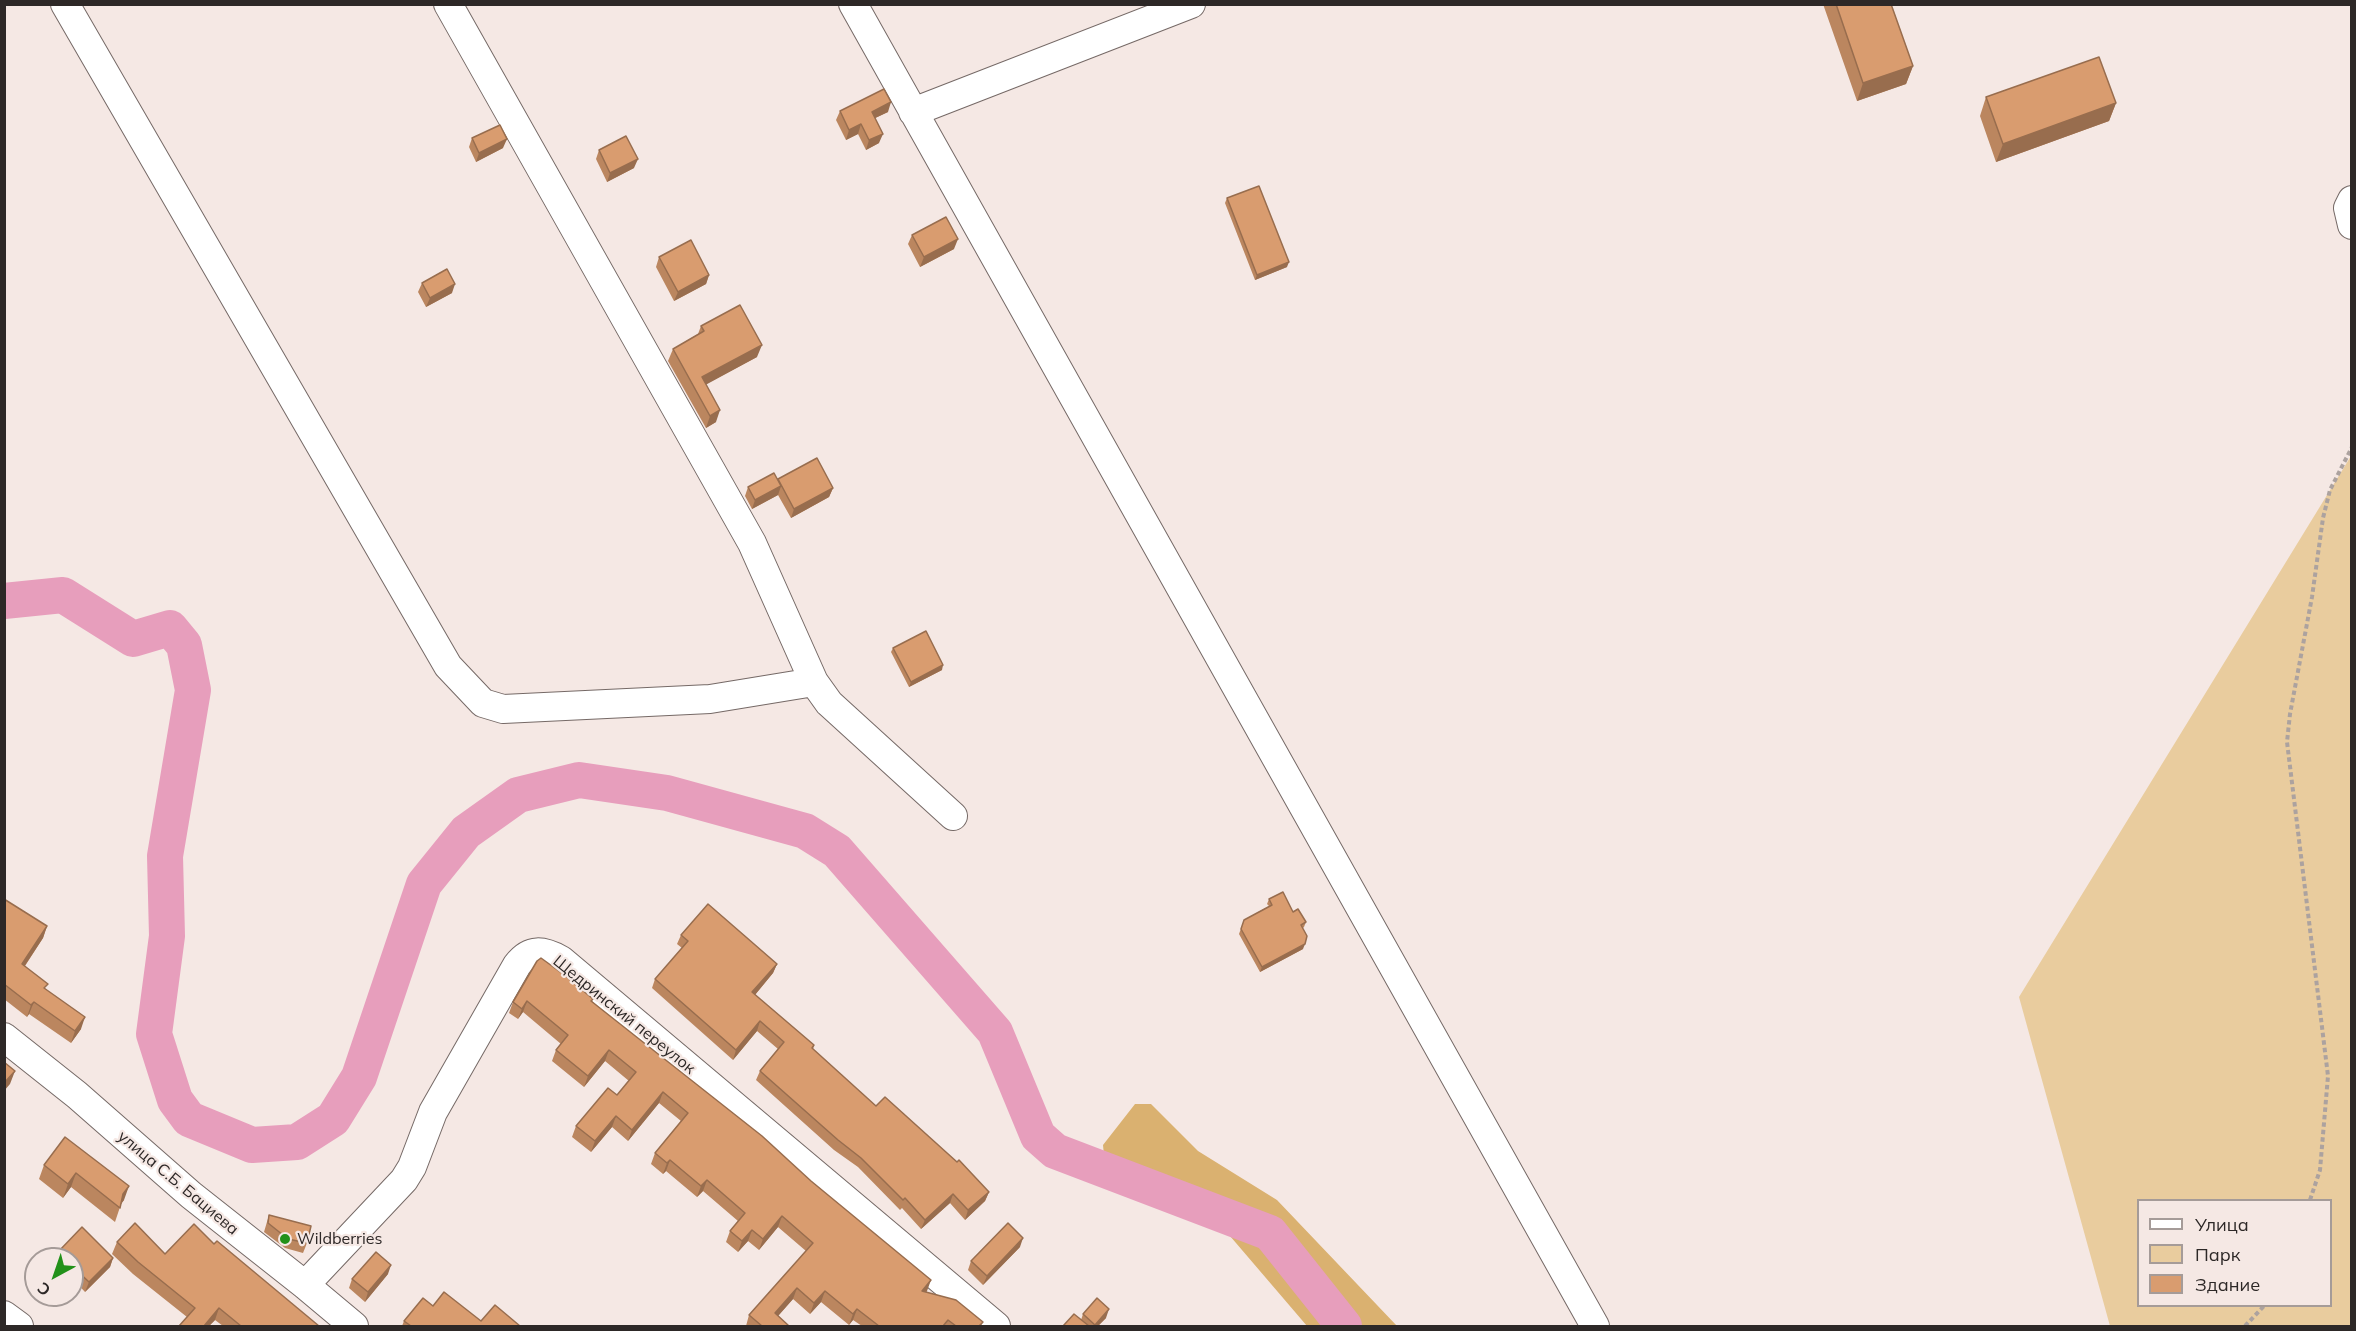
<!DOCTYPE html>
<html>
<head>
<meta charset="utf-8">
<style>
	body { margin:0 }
	#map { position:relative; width:2356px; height:1331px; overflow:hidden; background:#f5e8e4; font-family:Mulish,sans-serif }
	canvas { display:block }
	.frame { position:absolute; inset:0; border:6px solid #2d2827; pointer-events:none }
	.legend { position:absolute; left:2137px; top:1199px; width:195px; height:108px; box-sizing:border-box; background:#f5e8e4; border:2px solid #a59b98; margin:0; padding:8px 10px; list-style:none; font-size:18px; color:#2d2827 }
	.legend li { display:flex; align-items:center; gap:12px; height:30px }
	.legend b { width:30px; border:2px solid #a59b98 }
	.north { position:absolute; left:24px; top:1247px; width:60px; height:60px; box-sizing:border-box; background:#f5e8e4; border:2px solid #a59b98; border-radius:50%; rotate:220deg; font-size:16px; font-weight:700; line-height:24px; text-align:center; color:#2d2827 }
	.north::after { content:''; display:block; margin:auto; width:21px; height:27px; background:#229119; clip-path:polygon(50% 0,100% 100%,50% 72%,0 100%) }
</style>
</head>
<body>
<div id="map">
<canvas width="2356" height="1331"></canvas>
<div class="frame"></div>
<ul class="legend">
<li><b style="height:8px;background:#fff"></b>Улица</li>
<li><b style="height:16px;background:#e9cc9e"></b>Парк</li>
<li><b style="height:16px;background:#d99c6f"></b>Здание</li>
</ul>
<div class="north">С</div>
</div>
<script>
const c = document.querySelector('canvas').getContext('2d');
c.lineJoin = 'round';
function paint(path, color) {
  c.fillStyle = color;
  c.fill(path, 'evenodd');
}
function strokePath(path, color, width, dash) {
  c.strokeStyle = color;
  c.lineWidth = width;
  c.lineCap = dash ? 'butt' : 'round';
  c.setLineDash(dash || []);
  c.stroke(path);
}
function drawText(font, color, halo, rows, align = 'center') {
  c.font = font + ' Mulish,sans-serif';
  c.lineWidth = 4.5;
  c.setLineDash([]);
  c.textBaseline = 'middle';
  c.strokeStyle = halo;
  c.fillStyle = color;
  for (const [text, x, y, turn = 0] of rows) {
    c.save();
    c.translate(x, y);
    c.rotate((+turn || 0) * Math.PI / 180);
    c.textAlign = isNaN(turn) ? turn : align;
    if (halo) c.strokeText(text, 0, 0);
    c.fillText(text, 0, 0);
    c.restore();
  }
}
paint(new Path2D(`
	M2351,456V1326H2110L2019,997ZM2138,1200H2330V1306H2138Z`), '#e9cc9e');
paint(new Path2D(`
	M1135,1104H1151L1198,1151L1277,1200L1397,1326H1307L1230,1236L1107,1186L1103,1145Z`), '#dab170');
strokePath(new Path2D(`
	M4,601L63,595L133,639L170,628L184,645L193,690L165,856L167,936L154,1034L175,1100L189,1119L252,1145L297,1142L333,1119L359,1077L424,884L466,832L518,795L579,780L667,793L805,831L837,851L995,1032L1038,1136L1055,1151L1270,1233L1344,1326`), '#e79ebc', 36);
const minor = new Path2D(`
	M65,4L448,666L483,703L503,709L710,699L814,682
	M448,4L752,543L814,682L829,703L953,816
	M853,4L1595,1326
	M913,112L1191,4
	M2352,200L2348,208L2352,225
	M4,1037L77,1095L191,1195L305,1285L354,1326
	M305,1285L404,1180L412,1167L433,1112L517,965C530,948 543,950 561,960L996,1326
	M4,1315L19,1326`);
strokePath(minor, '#756966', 30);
strokePath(new Path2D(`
	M2310,1200L2320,1170L2328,1076L2287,742L2290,714L2312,597L2323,518L2330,490L2352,447
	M2245,1326L2264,1306`), '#aca29f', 4, [4.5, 3]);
strokePath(minor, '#fff', 28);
paint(new Path2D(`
	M1823,4H1891L1913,66L1906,84L1857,101Z
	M1986,97L2116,103L2109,121L1996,162L1980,116Z
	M840,111L888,112L875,118L879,143L866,150L858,134L846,140L836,120Z
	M472,138L503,148L476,162L469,147Z
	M599,150L634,168L607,182L596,159Z
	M1227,198L1287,267L1255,280L1225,203Z
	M912,235L954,249L920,267L908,244Z
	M659,257L709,275L706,284L674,301L656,267Z
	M422,283L452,293L426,307L418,292Z
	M701,326L757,357L706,384L716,422L706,428L668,361L673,349L698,334Z
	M778,479L833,488L829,497L791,518L778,495L752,509L745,496L748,487Z
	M893,648L942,670L909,687L891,652Z
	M4,899L47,926L43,938L25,966L81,1029L71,1043L29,1014L27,1017L4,999Z
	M1269,899L1293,912L1306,922L1304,927L1303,928V949L1260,972L1239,934L1244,920L1269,906L1267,904Z
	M681,935L777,964L773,973L755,995L814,1045L813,1049L876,1106L989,1192L985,1201L965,1220L950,1203L921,1229L902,1208L900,1210L858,1167L834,1150L756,1080L760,1071L778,1049L757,1031L733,1060L652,988L655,979L682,948L677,944Z
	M593,999L592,1001L927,1291L926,1292L983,1322L981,1326H862L853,1320L849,1325L821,1302L810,1314L793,1299L778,1316L789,1326H746L749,1315L806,1251L778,1227L759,1250L748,1241L738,1252L726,1242L730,1231L738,1221L703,1191L697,1197L666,1171L663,1174L651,1164L655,1153L681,1121L659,1103L628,1141L612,1127L591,1152L572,1137L576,1126L617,1095L629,1081L605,1061L584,1087L552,1061L556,1050L561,1044L523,1012L518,1019L509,1013L513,1002Z
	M65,1137L124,1200L121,1204L115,1222L71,1187L63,1198L39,1179L44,1165Z
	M269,1215L307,1243L303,1253L285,1248L264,1232Z
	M117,1242L165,1254L214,1244L319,1326H223L215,1320L209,1326H179L187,1317L133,1274L112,1254Z
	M1020,1247L983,1285L968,1270L971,1261Z
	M58,1252L113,1258L110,1267L85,1292L72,1278V1259H55Z
	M388,1274L365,1302L349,1288L352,1279Z
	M433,1306L481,1321L520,1326H402L404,1321Z
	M1083,1314L1106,1318L1098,1326H1063L1081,1320Z`), '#bb865f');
paint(new Path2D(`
	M1913,66L1906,84L1857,101L1863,83Z
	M891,102L888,112L869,121L872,112Z
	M2116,103L2109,121L1996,162L2003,144Z
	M861,124L858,134L846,140L849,130Z
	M883,134L879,143L866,150L869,140Z
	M507,139L503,148L476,162L479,153Z
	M638,159L634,168L607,182L610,173Z
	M958,239L954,249L920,267L924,257Z
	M1289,262L1287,267L1255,280L1257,275Z
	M709,275L706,284L674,301L678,292Z
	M455,284L452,293L426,307L430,298Z
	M762,345L757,357L698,389L702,377Z
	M720,410L716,422L706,428L710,416Z
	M781,486L778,495L752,509L755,500Z
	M833,488L829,497L791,518L794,509Z
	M943,665L942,670L909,687L911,682Z
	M47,926L43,938L18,976L22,964Z
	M1305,944L1303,949L1260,972L1262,967Z
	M777,964L773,973L749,1002L752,992Z
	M527,1001L523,1012L518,1019L522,1009Z
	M34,1002L29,1014L27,1017L31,1005Z
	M85,1017L81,1029L71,1043L75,1031Z
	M760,1021L757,1031L733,1060L736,1050Z
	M609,1050L605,1061L584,1087L588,1076Z
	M15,1071L10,1084L4,1091V1083Z
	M663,1092L659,1103L628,1141L632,1130Z
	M616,1116L612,1127L591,1152L595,1141Z
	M670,1160L666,1171L663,1174L667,1163Z
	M76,1173L71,1187L63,1198L68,1184Z
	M707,1180L703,1191L697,1197L701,1186Z
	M129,1186L124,1200L118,1208L123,1194Z
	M989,1192L985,1201L965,1220L968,1210Z
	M953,1194L950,1203L921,1229L925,1220Z
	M782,1216L778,1227L759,1250L763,1239Z
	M752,1230L748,1241L738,1252L742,1241Z
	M1023,1238L1020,1247L983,1285L987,1276Z
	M113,1258L110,1267L85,1292L89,1282Z
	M391,1265L388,1274L365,1302L368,1292Z
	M931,1280L927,1291L918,1302L922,1291Z
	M797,1288L793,1299L771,1324L775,1313Z
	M825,1291L821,1302L810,1314L814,1303Z
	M219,1308L215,1320L209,1326H204Z
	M857,1309L853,1320L849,1325L853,1314Z
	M1109,1309L1106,1318L1098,1326H1095Z`), '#986d4e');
const building = new Path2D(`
	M1836,4H1891L1913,66L1863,83Z
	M2099,57L2116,103L2003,144L1986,97Z
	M884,89L891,102L872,112L883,134L869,140L861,124L849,130L840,111Z
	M500,125L507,139L479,153L472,138Z
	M626,136L638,159L610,173L599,150Z
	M1259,186L1289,262L1257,275L1227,198Z
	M946,217L958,239L924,257L912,235Z
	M691,240L709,275L678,292L659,257Z
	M447,269L455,284L430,298L422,283Z
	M740,305L762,345L702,377L720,410L710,416L673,349L704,331L701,326Z
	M817,458L833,488L794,509L778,479Z
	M774,473L781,486L755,500L748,487Z
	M926,631L943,665L911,682L893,648Z
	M1283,892L1293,912L1298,909L1306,922L1301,925L1307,936L1305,944L1262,967L1241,929L1244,920L1272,905L1269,899Z
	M4,899L47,926L22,964L48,984L44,988L85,1017L75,1031L34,1002L31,1005L4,984Z
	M708,904L777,964L752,992L814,1045L812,1048L876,1106L885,1097L957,1162L959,1160L989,1192L968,1210L953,1194L925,1220L905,1198L903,1200L861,1158L838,1140L760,1071L784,1042L760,1021L736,1050L655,979L688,941L681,935Z
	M541,958L563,974L593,999L591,1001L762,1136L811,1181L931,1280L922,1291L956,1300L983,1322L979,1326H956L948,1320L943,1326H879L857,1309L853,1314L825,1291L814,1303L797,1288L775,1313L789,1326H762L749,1315L813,1243L782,1216L763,1239L752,1230L742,1241L730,1231L745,1213L707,1180L701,1186L670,1160L667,1163L655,1153L688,1113L663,1092L632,1130L616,1116L595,1141L576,1126L608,1088L617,1095L636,1072L609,1050L588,1076L556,1050L568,1035L527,1001L522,1009L513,1002L537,961Z
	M4,1062L15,1071L4,1083Z
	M65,1137L129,1186L123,1194L120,1208L76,1173L68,1184L44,1165Z
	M269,1215L311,1226L307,1243L288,1239L268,1223Z
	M135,1223L165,1254L194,1224L214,1244L217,1241L319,1326H241L219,1308L204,1326H179L195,1308L138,1262L117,1242Z
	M1008,1223L1023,1238L987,1276L971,1261Z
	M82,1227L113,1258L89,1282L72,1266V1259H65L58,1252Z
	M376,1252L391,1265L368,1292L352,1279Z
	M444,1292L481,1321L495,1305L520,1326H411L404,1321L423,1298L433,1306Z
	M1097,1298L1109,1309L1095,1325L1083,1314Z
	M1074,1314L1089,1326H1063Z`);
paint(building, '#d99c6f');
strokePath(building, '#986d4e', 1.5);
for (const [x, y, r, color] of [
	[285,1239,6,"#229119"]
]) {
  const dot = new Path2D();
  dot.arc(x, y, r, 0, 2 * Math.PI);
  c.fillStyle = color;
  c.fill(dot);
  strokePath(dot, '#f5e8e4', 2);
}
drawText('16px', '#2d2827', '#f5e8e4', [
	["Щедринский переулок",624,1015,39],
	["улица С.Б. Бациева",178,1183,40]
]);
drawText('16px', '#2d2827', '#f5e8e4', [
	["Wildberries",297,1239]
], 'left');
</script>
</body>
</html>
